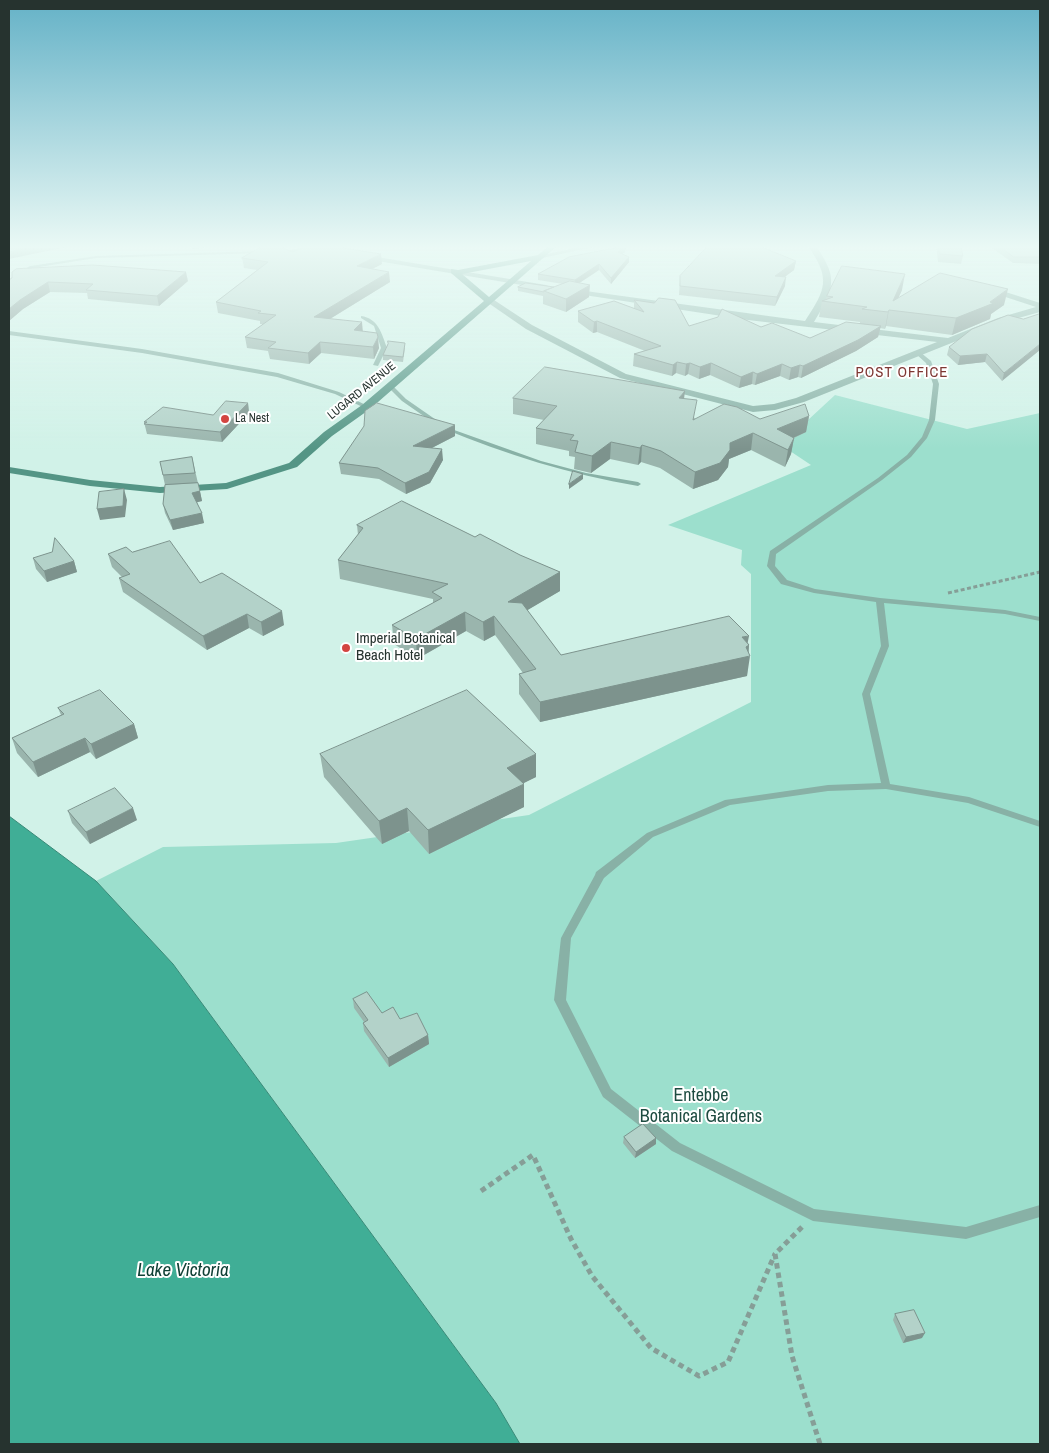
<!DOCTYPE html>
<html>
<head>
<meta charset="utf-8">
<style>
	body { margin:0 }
	#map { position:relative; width:1049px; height:1453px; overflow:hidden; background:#d1f2e8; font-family:"Archivo Narrow",sans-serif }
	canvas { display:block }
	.frame { position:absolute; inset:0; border:10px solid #26332f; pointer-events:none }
</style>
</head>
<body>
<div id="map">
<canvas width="1049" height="1453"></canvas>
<div class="frame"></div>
</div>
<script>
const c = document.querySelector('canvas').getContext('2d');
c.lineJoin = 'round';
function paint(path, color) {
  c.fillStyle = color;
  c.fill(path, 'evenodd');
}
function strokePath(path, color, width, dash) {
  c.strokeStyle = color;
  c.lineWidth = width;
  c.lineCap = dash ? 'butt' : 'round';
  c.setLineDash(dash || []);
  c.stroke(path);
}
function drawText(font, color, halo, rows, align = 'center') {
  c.font = font + ' "Archivo Narrow",sans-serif';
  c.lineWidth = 4;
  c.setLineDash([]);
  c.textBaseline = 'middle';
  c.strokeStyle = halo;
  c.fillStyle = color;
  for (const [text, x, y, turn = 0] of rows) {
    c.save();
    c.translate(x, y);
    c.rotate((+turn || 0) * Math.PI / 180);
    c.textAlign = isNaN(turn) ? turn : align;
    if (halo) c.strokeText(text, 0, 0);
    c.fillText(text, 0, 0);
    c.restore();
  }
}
paint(new Path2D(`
	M835,395L967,429L1040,413V1444H520L496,1403L173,964L96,881L163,847L336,843L529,815L751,702V574L741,565L742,550L668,525L811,465L781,445Z`), '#9cdfcd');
const water = new Path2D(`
	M9,816L96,881L173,964L496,1403L520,1444H9Z`);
paint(water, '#40ae96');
strokePath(water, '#388977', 1);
strokePath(new Path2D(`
	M948,593L1040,572`), '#869e97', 3, [4, 2.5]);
strokePath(new Path2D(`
	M481,1191L533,1155L571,1239L592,1276L651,1348L699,1376L728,1362L775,1254
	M802,1227L775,1254L792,1356L820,1444`), '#869e97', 5, [5.5, 4]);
paint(new Path2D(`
	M309,247L311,249L277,253L275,252Z
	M262,251L264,253L96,258L33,268L9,282V279L30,266L96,256Z
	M361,316C378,318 382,334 387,348L378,366L373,365L381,348L374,326L361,318Z
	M9,331L142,349L278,373L339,392L374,409L369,410L335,394L277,377L142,353L9,335Z
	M916,352H920L931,361L939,384L935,420L927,438L911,457L882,480L776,554L775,566L787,580L815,589L880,598L1005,610L1040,617V621L1005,614L884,603L889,646L870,694L890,784L969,797L1040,821V827L968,803L886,789L828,791L730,805L653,837L604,878L571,938L566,1000L611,1089L680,1143L814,1209L966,1227L1040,1205V1217L966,1239L813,1221L672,1151L603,1097L554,1000L561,938L595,875L596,872L647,833L725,800L828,785L881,783L862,694L881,646L876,602L814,593L781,584L767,566L770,551L878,478L907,455L922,437L929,420L933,384L926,363L916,354Z
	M387,384H391L406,399L442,424L443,426L541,461L586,473L638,482L641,484L638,486C569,474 507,455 442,428L441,426H438L402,401L387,386Z`), '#88b1a6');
paint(new Path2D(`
	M327,246H335V248L359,254L546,285L550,287L546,289L359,258L329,251Z
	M584,246H598L542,258L538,256Z
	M808,246H816C839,279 834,289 814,322L948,338L998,318L1036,307L984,290L983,288L987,286L1040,303V312L1004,322L804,402L775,410L753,412L620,378L526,329L484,300L491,298L532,325L626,374L753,406L774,404L796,398L937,342L748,320L571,293L567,291L571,289L805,321C826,289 831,279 808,246Z`), '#88b1a6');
paint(new Path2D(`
	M549,246H557L370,409L332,436L297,467L227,489L160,493L90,486L9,473V467L90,480L160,487L226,483L289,463L324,432L362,405L484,301L451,273V269L458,270L538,255ZM531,261L489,297L462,274Z`), '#549585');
paint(new Path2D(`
	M188,246H210L194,249Z
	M449,246H482V247Z
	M626,246L625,252L622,254L629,262L611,284L599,270L579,283L589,297L566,312L543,304V296L518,291V287H554L563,284L538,280V274Z
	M936,246H961L963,256L961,264L938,262Z
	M989,246H1040V264L1013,263Z
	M292,252L382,264L372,269L390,282L330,319L362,331L379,348L374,359L321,353L309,364L270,359L268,351L247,348L245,337L264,324H260V321L218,313L216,302L257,270L244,268L242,258Z
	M796,261L794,270L784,277L785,286L775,306L679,295L680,276Z
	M9,280L188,281L159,306L88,299L87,293L50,292L23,309L9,321Z
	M902,290L898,298L1004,305L991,314L990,319L952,335L886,326L885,329L880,328L878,337L856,351L801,378L798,377L789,380L780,376L755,385L752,384L739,388L710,375L699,379L688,374L685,376L676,373L672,376L633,366L634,354L645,351L597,332L593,333L578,322V311L634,308V300L689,326L761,327L810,338L860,323V322L819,317L822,301L826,299L827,296Z
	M1023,319L1002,381L985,362L958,365L947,355L949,347Z
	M388,344L405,348L403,362L383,360V355Z
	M513,398L684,399L695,419H760L809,416L806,432L794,438L791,454L785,467L751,450L729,459L728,467L718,480L693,489L660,468L641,462L638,465L610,459L591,473L574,469L575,457L569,456V451L536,444V428L544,420L513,414Z
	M248,403L249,413L222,442L147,434L144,422L213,415Z
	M455,425V436L432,448L443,460L430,483L406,494L379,479L341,474L339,463Z
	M192,457L202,501L197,502L204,523L173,530L165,513L163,504L165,485L160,462Z
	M357,525L475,537L560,572V591L527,610L561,655L748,643L749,645L747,676L540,722L519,694V674L523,673L495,635L484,641L466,631L417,659L394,644L392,625L433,603V599L340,579L338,560L358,535Z
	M132,552L200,583L284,625L263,636L249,628L207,650L123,592L119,578L122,577L112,567L108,554Z
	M33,558L74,561L77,572L47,582L36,569Z
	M58,708L134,724L138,738L96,759L90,752L38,777L17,753L12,738L61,715Z
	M320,754H536V777L523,783L524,807L429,854L409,831L382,844L324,777Z
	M68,811L137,820L90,844L72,823Z
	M353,999L382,1013L400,1019L428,1035L429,1044L389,1067L364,1031L363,1023L364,1022L354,1008Z
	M624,1137L656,1138V1144L635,1158L623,1143Z
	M895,1314L922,1338L903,1343L893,1320Z`), '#9ab5ad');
paint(new Path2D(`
	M38,246H71L9,259V252Z
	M194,246H210L194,249Z
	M626,246L625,252L618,257V252Z
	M381,254L382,264L358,276L357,266Z
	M629,257V262L611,284V278Z
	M796,261L794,270L774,285L775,276Z
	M599,264V270L575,286V280Z
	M186,272L188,281L159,306L157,296Z
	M389,272L390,282L315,328L314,317Z
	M905,274L902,290L893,310V301Z
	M786,277L785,286L775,306L777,297Z
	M48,282L50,292L23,309L9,321V309L20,300Z
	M590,285L589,297L566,312V299Z
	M1008,289L1004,305L991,314L990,319L952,335L956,318L990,302Z
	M889,310L886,326L885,329L888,312Z
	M597,321V332L593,333L594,322Z
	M362,322L363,333L354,330Z
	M881,326L878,337L856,351L801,378L803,366Z
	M378,337L379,348L374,359L373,347Z
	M320,342L321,353L309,364L308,353Z
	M1040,344V350L1002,381L1004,373Z
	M987,354L985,362L958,365L960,356Z
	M677,362L676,373L672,376L673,365Z
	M690,363L688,374L685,376L686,364Z
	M711,363L710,375L699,379L700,367Z
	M782,364L780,376L755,385L757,374Z
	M800,365L798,377L789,380L791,368Z
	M753,372L752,384L739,388L741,377Z
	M685,391L683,407L679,398Z
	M248,403L249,413L222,442L220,432Z
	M809,416L806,432L777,445V429Z
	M455,425V436L414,457L413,446Z
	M753,433L751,450L729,459L728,467L718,480L693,489L695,472L730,443Z
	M794,438L791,454L785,467L788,450Z
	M611,442L610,459L591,473L592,456Z
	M642,445L641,462L638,465L640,448Z
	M442,449L443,460L430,483L406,494L405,483Z
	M583,474V479L569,489V484Z
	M124,489L127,500L125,517L100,520L97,509Z
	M200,491L202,501L194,503L192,493Z
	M202,513L204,523L173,530L170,520Z
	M74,561L77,572L47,582L44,571Z
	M560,572V591L509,621L508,602Z
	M282,611L284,625L263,636L261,622Z
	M465,612L466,631L417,659L416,639Z
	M247,614L249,628L207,650L203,636Z
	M494,616L495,635L484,641L483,622Z
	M749,636L747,646L749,645L748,657L750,656L747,676L540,722V702L742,637Z
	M134,724L138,738L96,759L91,744Z
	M85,738L90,752L38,777L33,762Z
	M536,754V777L508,791L507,768Z
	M524,784V807L429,854L428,830Z
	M133,808L137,820L90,844L86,832Z
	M407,808L409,831L382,844L379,821Z
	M428,1035L429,1044L389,1067L388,1058Z
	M656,1138V1144L635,1158L636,1152Z
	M925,1333L922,1338L903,1343L906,1337Z`), '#7d938d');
const building = new Path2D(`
	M9,246H38L9,252Z
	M263,246H279L292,252L308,246H331L381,254L357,266L389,272L314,317L362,322L354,330L377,333L378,337L373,347L320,342L308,353L268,348L276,342L245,337L276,315L258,313L261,311L216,302L268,262L242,258Z
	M626,246L618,252L629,257L611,278L599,264L575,280L538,274L569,257Z
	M708,246H759L796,261L775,276L786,277L777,297L680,286V276Z
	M938,246H961L963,256L940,254Z
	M999,246H1040V257H1014Z
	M93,265L186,272L157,296L86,290L93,284L48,282L20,300L9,309V280L12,278V272L16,269Z
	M842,266L905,274L893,301L940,273L1008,289L990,302L994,303L956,318L889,310L888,312L862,309L867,307L822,301L833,297L827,296Z
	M570,281L590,285L566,299L544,291Z
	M526,283L554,287L544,291V292L518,287Z
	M659,298L675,300L689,326L718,317L722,309L761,327L772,323L810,338L846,322L881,326L858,340L803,366L800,365L791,368L782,364L757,374L753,372L741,377L711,363L700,367L690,363L686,364L677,362L673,365L634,354L661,346L597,321L594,322L578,311L614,301L644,312L634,300L654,303Z
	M1040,314V344L1004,373L987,354L960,356L949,347L972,329L1008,315L1023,319Z
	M388,341L405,343L403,357L383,355L388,344Z
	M545,367L685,391L679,398L697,400L693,420L724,404L737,407L760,419L805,404L809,416L777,429L794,438L788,450L753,433L730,443V450L720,463L695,472L661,451L642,445L640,448L611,442L592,456L575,452L578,441L570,440L574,435L536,428L557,406L513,398Z
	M226,401L248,403L220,432L144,424L147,422H144L163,407L213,415Z
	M377,403L455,425L413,446L442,449L429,472L405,483L378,468L339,463L364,426L365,411Z
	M192,457L195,473L163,475L160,462Z
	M573,471L583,474L569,484Z
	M198,483L200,491L192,493L202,513L170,520L163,504L165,485Z
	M124,489L123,506L97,509L99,492Z
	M402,501L475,537L480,534L520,555L560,572L508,602L522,603L561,655L729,616L749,636L742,637L749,645L746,647L750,656L540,702L519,674L536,669L494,616L483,622L465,612L416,639L392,625L442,598L432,592L448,584L338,560L363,528L357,525Z
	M55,538L74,561L44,571L33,558L52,552Z
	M170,541L200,583L222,573L282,611L261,622L247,614L203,636L119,578L130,574L108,554L126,547L132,552Z
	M100,690L134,724L91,744L85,738L33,762L12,738L64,714L58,708Z
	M467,690L536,754L507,768L524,784L428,830L407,808L379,821L320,754Z
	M115,788L133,808L86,832L68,811Z
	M367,992L382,1013L393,1007L400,1019L417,1013L428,1035L388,1058L363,1023L368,1020L353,999Z
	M643,1124L656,1138L636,1152L624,1137Z
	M914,1310L925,1333L906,1337L895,1314Z`);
paint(building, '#b3d2c9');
strokePath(building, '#7d938d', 1);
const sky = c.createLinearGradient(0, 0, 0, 449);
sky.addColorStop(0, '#65b2c7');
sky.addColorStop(0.55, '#eaf9f5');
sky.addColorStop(1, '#eaf9f500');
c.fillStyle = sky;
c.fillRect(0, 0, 1049, 449);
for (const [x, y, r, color] of [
	[225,419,5,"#d34541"],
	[346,648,5,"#d34541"]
]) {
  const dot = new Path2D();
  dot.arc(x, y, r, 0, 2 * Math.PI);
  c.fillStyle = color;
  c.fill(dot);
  strokePath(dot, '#fff', 2);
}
drawText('12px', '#26332f', '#fff', [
	["LUGARD AVENUE",362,391,-39]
]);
drawText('12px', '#26332f', '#fff', [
	["La Nest",235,419]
], 'left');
c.letterSpacing = '1px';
drawText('15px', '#7e3733', '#fff', [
	["POST OFFICE",902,373]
]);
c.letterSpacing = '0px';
drawText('15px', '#26332f', '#fff', [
	["Imperial Botanical",356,639],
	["Beach Hotel",356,656]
], 'left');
drawText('18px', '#1d4b40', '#fff', [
	["Entebbe",701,1096],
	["Botanical Gardens",701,1117]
]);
drawText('italic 19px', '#114137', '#fff', [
	["Lake Victoria",183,1271]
]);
</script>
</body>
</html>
